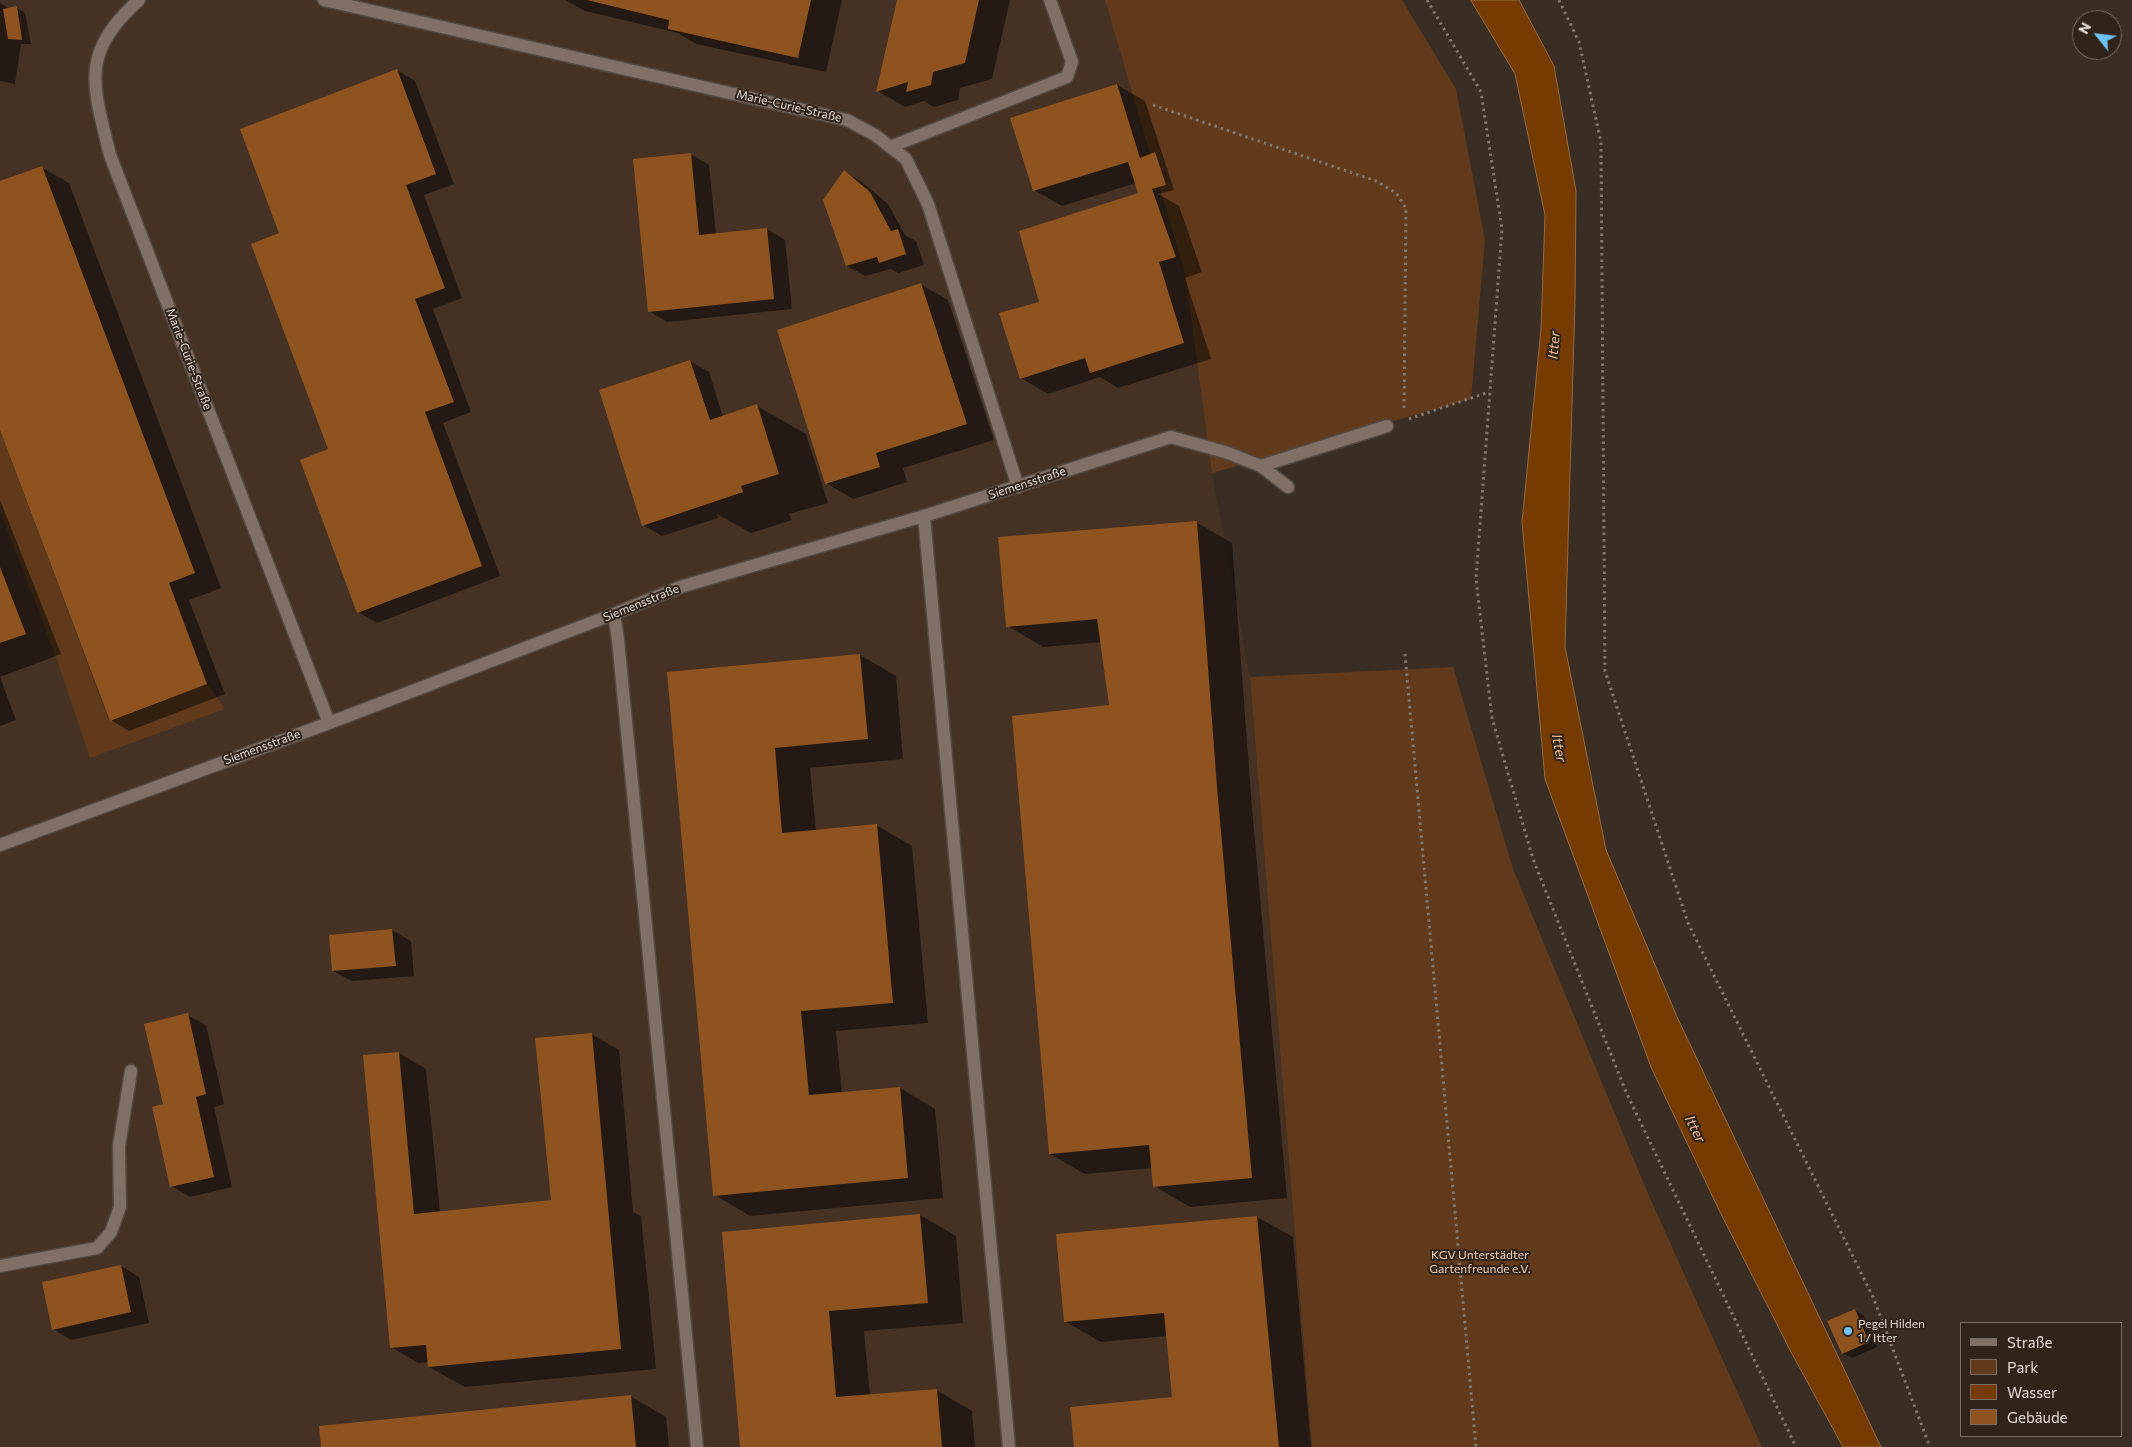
<!DOCTYPE html>
<html>
<head>
<meta charset="utf-8">
<style>
	body { margin:0 }
	#map { position:relative; width:2132px; height:1447px; overflow:hidden; background:#3a2d24; font-family:Commissioner,sans-serif }
	canvas { display:block }
	.legend { position:absolute; left:1960px; top:1322px; width:162px; height:115px; box-sizing:border-box; background:#30231a; border:1px solid #796d66; margin:0; padding:6px 9px; list-style:none; font-size:15px; color:#e6ddd7 }
	.legend li { display:flex; align-items:center; gap:10px; height:25px }
	.legend b { width:25px; border:1px solid #796d66 }
	.north { position:absolute; left:2072px; top:10px; width:50px; height:50px; box-sizing:border-box; background:#30231a; border:1px solid #796d66; border-radius:50%; rotate:299deg; font-size:14px; font-weight:700; line-height:20px; text-align:center; color:#e6ddd7 }
	.north::after { content:''; display:block; margin:auto; width:18px; height:22px; background:#6fc2f4; clip-path:polygon(50% 0,100% 100%,50% 72%,0 100%) }
</style>
</head>
<body>
<div id="map">
<canvas width="2132" height="1447"></canvas>
<ul class="legend">
<li><b style="height:6px;background:#807066"></b>Straße</li>
<li><b style="height:14px;background:#613a1b"></b>Park</li>
<li><b style="height:14px;background:#753b00"></b>Wasser</li>
<li><b style="height:14px;background:#8f5320"></b>Gebäude</li>
</ul>
<div class="north">N</div>
</div>
<script>
const c = document.querySelector('canvas').getContext('2d');
c.lineJoin = 'round';
function paint(path, color) {
  c.fillStyle = color;
  c.fill(path, 'evenodd');
}
function strokePath(path, color, width, dash) {
  c.strokeStyle = color;
  c.lineWidth = width;
  c.lineCap = dash ? 'butt' : 'round';
  c.setLineDash(dash || []);
  c.stroke(path);
}
function drawText(font, color, halo, rows, align = 'center') {
  c.font = font + ' Commissioner,sans-serif';
  c.lineWidth = 4;
  c.setLineDash([]);
  c.textBaseline = 'middle';
  c.strokeStyle = halo;
  c.fillStyle = color;
  for (const [text, x, y, turn = 0] of rows) {
    c.save();
    c.translate(x, y);
    c.rotate((+turn || 0) * Math.PI / 180);
    c.textAlign = isNaN(turn) ? turn : align;
    if (halo) c.strokeText(text, 0, 0);
    c.fillText(text, 0, 0);
    c.restore();
  }
}
paint(new Path2D(`
	M0,0H1105L1185,274L1212,473L1250,677L1312,1447H0Z`), '#453224');
paint(new Path2D(`
	M1105,0H1402L1456,89L1485,240L1471,399L1212,473L1185,274Z
	M0,430L109,721L207,684L225,709L90,758L54,651L0,511Z
	M1453,667L1513,869L1649,1196L1762,1447H1312L1250,677Z`), '#613a1b');
const water = new Path2D(`
	M1471,0H1519L1554,66L1576,191L1575,300L1565,647L1606,850L1678,1019L1881,1447H1843L1791,1352L1719,1210L1651,1067L1545,779L1522,522L1541,329L1545,215L1515,74Z`);
paint(water, '#753b00');
strokePath(water, '#976c40', 1);
paint(new Path2D(`
	M565,0H842L826,72L696,44L678,33L585,11Z
	M899,0H1010L992,79L960,88L958,100L934,107L924,101L905,107L878,91Z
	M0,3L10,9L17,8L25,13L31,44H21L15,84L0,81Z
	M397,70L415,81L454,184L424,195L462,298L433,309L471,412L443,423L500,576L377,623L358,612L329,450L280,234Z
	M1117,85L1145,101L1174,190L1158,194L1179,206L1202,272L1185,278L1211,359L1118,388L1100,377L1048,394L1021,378L1040,303L1142,193L1136,183L1062,206L1034,190Z
	M690,154L709,165L716,234L767,229L785,240L792,309L667,322L649,311Z
	M41,167L69,183L221,588L189,600L225,694L129,731L111,720L0,427V183Z
	M844,172L862,182L888,204L905,235L916,241L924,265L898,273L891,269L865,276L847,266Z
	M920,284L948,300L994,440L903,468L907,482L853,499L826,483Z
	M690,361L709,372L723,417L757,406L806,434L828,503L789,514L792,520L751,533L717,514L718,518L662,536L643,525Z
	M0,500L61,654L0,677Z
	M1196,522L1232,543L1252,808L1287,1198L1190,1207L1154,1186L1153,1168L1085,1174L1050,1154L1111,706L1102,642L1043,647L1008,626Z
	M860,655L896,676L903,759L810,768L816,831L876,825L912,846L928,1023L836,1031L842,1094L900,1088L935,1109L943,1198L750,1216L715,1195L669,673Z
	M0,677L16,720L0,726Z
	M392,930L411,941L414,976L352,981L333,971L330,936Z
	M187,1015L206,1025L224,1104L214,1107L232,1187L190,1197L171,1186L164,1105Z
	M591,1034L619,1050L633,1212L641,1216L656,1369L465,1387L429,1367V1362L418,1363L391,1347L399,1053L426,1069L440,1212L555,1201Z
	M920,1215L956,1236L963,1323L864,1331L870,1396L936,1390L972,1411L975,1447H741L723,1233Z
	M1257,1217L1293,1237L1311,1447H1076L1173,1398L1167,1336L1101,1342L1066,1322Z
	M121,1266L139,1277L149,1323L71,1340L53,1329Z
	M1855,1310L1864,1316L1877,1347L1852,1358L1843,1353Z
	M630,1396L666,1417L669,1447H322Z`), '#0007');
paint(new Path2D(`
	M587,0H811L798,58L668,29L669,20Z
	M897,0H979L965,63L933,72L931,85L906,92L908,82L876,92Z
	M17,6L22,40L8,39L3,9Z
	M397,69L436,174L406,185L445,288L415,299L454,402L425,412L482,566L357,613L300,460L328,449L251,244L279,233L240,129Z
	M1117,84L1140,158L1155,152L1166,185L1152,189L1176,257L1159,262L1184,343L1090,373L1085,358L1020,379L999,313L1039,302L1019,231L1138,193L1128,162L1033,191L1010,118Z
	M691,153L699,235L767,228L774,299L648,312L633,159Z
	M42,166L195,573L169,583L207,684L110,721L0,430V181Z
	M844,170L870,192L891,231L898,229L906,254L879,263L877,257L846,266L823,200Z
	M921,283L967,424L876,453L880,467L825,484L777,330Z
	M690,360L710,420L757,404L779,474L741,486L743,492L642,526L599,390Z
	M1197,521L1217,787L1252,1178L1153,1187L1149,1145L1049,1154L1012,716L1109,705L1097,619L1006,627L998,537Z
	M0,567L26,634L0,643Z
	M860,654L868,739L775,748L782,833L877,824L893,1003L801,1011L809,1095L900,1087L908,1178L713,1196L667,672Z
	M392,929L396,966L332,971L329,935Z
	M188,1013L206,1094L196,1097L214,1177L170,1187L152,1107L163,1104L144,1024Z
	M592,1033L621,1349L428,1367L426,1345L390,1348L363,1055L399,1052L414,1214L551,1200L535,1038Z
	M920,1214L928,1303L829,1311L836,1397L937,1389L942,1447H740L722,1232Z
	M1257,1216L1279,1447H1074L1070,1407L1172,1397L1164,1313L1064,1322L1056,1234Z
	M121,1265L131,1312L52,1330L42,1282Z
	M1855,1309L1869,1342L1842,1354L1827,1321Z
	M631,1395L636,1447H321L319,1426Z`), '#8f5320');
const service = new Path2D(`
	M890,147L1067,77L1072,62L1050,0
	M1261,466L1387,426
	M924,516L1009,1447
	M614,614L618,640L697,1447
	M0,1266L97,1248L111,1232L120,1207L119,1146L131,1071`);
const minor = new Path2D(`
	M139,0C79,54 93,85 110,155L329,723
	M324,0L847,120L875,135L906,159L928,204L1018,487
	M0,845L329,723L614,614L680,587L924,516L1171,437L1225,452L1261,466L1288,487`);
strokePath(service, '#544941', 15);
strokePath(minor, '#544941', 15);
strokePath(new Path2D(`
	M1427,0L1481,92L1502,229L1476,579L1492,718L1533,859L1626,1092L1796,1447
	M1559,0L1579,42L1601,142L1605,671L1688,923L1873,1297L1930,1447
	M1153,105L1376,181L1396,193L1406,208L1404,408
	M1409,419L1489,392
	M1405,654L1476,1447`), '#837870', 3, [2.5, 4]);
strokePath(service, '#807066', 12);
strokePath(minor, '#807066', 12);
for (const [x, y, r, color] of [
	[1848,1331,5,"#6fc2f4"]
]) {
  const dot = new Path2D();
  dot.arc(x, y, r, 0, 2 * Math.PI);
  c.fillStyle = color;
  c.fill(dot);
  strokePath(dot, '#30231a', 2);
}
drawText('12px', '#e6ddd7', '#30231a', [
	["Marie-Curie-Straße",789,106,13],
	["Marie-Curie-Straße",189,359,69],
	["Siemensstraße",1027,483,-18],
	["Siemensstraße",641,603,-22],
	["Siemensstraße",262,747,-20]
]);
drawText('12px', '#f4d0b6', '#30231a', [
	["KGV Unterstädter",1480,1255],
	["Gartenfreunde e.V.",1480,1269]
]);
drawText('12px', '#e6ddd7', '#30231a', [
	["Pegel Hilden",1858,1324],
	["1 / Itter",1858,1338]
], 'left');
drawText('italic 14px', '#f4bf99', '#30231a', [
	["Itter",1554,345,-85],
	["Itter",1559,748,79],
	["Itter",1695,1129,63]
]);
</script>
</body>
</html>
